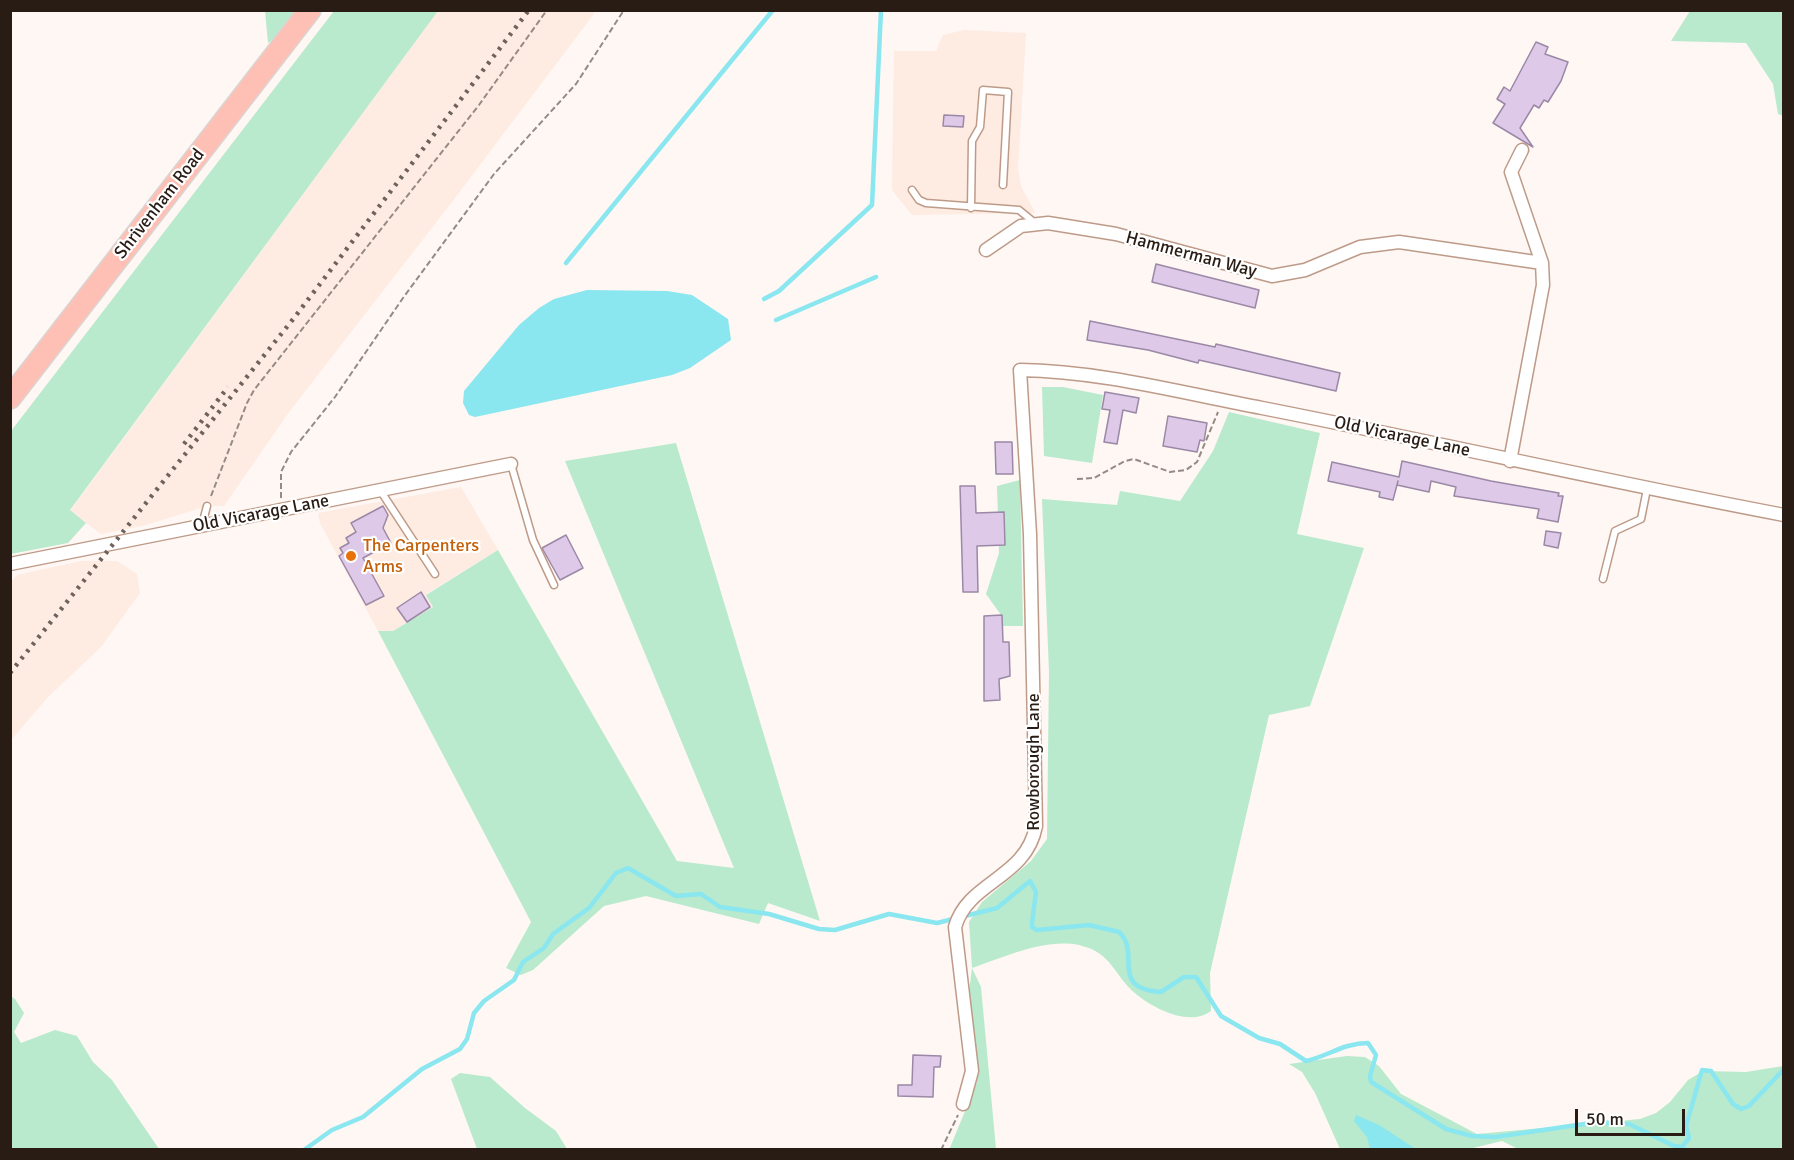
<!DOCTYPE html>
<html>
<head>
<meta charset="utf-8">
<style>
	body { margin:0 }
	#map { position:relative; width:1794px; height:1160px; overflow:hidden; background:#fef7f3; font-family:Signika,sans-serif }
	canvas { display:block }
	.frame { position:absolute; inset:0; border:12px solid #291c15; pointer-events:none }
	.scale { position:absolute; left:1575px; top:1109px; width:110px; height:27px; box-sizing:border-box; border:3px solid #291c15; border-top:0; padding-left:8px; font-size:18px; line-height:21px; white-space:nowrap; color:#291c15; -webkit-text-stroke:4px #fff; paint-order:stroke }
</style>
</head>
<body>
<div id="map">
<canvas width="1794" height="1160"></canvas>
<div class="frame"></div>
<div class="scale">50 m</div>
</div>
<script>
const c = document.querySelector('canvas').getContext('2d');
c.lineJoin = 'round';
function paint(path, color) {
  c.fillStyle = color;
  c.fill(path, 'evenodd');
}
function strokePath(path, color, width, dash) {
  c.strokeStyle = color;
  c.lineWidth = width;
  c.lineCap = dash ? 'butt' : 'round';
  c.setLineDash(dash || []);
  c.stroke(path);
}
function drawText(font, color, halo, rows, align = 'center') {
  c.font = font + ' Signika,sans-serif';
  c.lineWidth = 4.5;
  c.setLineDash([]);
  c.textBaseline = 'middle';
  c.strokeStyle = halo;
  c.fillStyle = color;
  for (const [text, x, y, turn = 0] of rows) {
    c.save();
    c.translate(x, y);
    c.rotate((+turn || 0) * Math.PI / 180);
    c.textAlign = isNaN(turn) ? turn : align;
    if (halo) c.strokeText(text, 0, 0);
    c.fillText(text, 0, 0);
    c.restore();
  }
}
paint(new Path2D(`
	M438,11H596L452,202L289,412L224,506H207L146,525L101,534L70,511Z
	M964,30L1026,33L1018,168L1021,186L1035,213L912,215L892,190L894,51H936L943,35Z
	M461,487L498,550L426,594L433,607L393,631H378L320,523L318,513Z
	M81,561H117L137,574L140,593L101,647L48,697L11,740V582L17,575Z`), '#feebe2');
paint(new Path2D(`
	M265,11H298L279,35L268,43Z
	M334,11H438L70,510L86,523L68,543L11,554V431Z
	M1690,11H1783V116L1778,114L1773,84L1746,43L1671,41Z
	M1042,387H1063L1103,395L1092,463L1044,456Z
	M1229,412L1320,433L1297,534L1364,548L1310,706L1269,715L1210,973L1211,1011C1190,1027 1154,1009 1136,994C1113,975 1113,953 1079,945C1045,938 1004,957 972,968L981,987L996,1149L949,1150L977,1082L978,1065L969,992L972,968L969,922L982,902L1031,861L1047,839L1049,672L1042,499L1117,505L1120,491L1180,501L1213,451Z
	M676,443L820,921L768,903L759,924L646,896L604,906L533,970L521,975L506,968L531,922L378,631H393L433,607L426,595L498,550L677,861L734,868L565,461Z
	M1020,480L1023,626H1003L1001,615L986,594L999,553L997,486Z
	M11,996L15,999L24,1013L14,1032L21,1043L55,1030L77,1036L93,1062L112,1080L159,1149H11Z
	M1347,1056L1365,1057L1379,1066L1401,1094L1477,1134L1640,1119L1656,1113L1670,1102L1688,1080L1703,1071L1746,1072L1783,1066V1149L1520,1150L1502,1141L1469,1149H1340L1315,1093L1302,1072L1289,1064Z
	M460,1073L490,1077L525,1108L556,1131L567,1149H477L451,1079Z`), '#b9eacd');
paint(new Path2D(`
	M587,290L667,291L692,295L728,319L731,340L690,368L672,375L475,417L469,415L463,403L464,391L519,325L539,308L554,299Z
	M1356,1115L1379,1125L1416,1149H1370L1367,1137L1354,1121Z`), '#8ae6ef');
strokePath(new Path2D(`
	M566,263L773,10
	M764,299L779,291L872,205L881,10
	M776,320L876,277
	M304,1150L332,1130L363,1117L422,1069L460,1049L467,1039L474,1013L484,1001L514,980L523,962L544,948L553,934L589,908L616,873L628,868L676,896L701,894L720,907L769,914L819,929L835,930L889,914L937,923L997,908L1030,881L1036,892L1032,923V927L1037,930L1089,925L1119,932C1142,954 1108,988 1161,992L1184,977H1196L1221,1016L1259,1038L1280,1044L1306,1061C1328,1056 1344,1043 1368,1043L1376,1055L1370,1076L1371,1082L1446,1129L1472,1136L1495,1137L1598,1122L1629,1124L1674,1146L1682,1147L1689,1138L1686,1126L1702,1070L1711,1071L1733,1104L1741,1109L1749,1106L1784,1069`), '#8ae6ef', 4.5);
const building = new Path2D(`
	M1536,42L1548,47L1545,54L1568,62L1561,81L1548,102L1544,100L1539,108L1534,105L1520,128L1533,147L1493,123L1505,104L1497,99L1504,87L1510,91Z
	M944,115L964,116L963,127L943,126Z
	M1156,264L1259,290L1255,308L1152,282Z
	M1090,321L1215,347L1216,344L1340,373L1336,391L1199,360L1198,363L1148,350L1087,340Z
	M1105,392L1139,398L1136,413L1123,410L1117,444L1104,442L1110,410L1102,409Z
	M1168,416L1207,423L1204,441L1200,440L1197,452L1163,446Z
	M995,442H1012L1013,474H996Z
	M1402,461L1491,481L1559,493L1558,496H1563L1558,522L1537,518L1539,509L1454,496L1456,487L1431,481L1429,492L1397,485L1398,481L1393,500L1379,497L1380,492L1328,481L1332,462L1399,477Z
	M960,486H975L976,513L1004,512L1005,545L977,546L978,592H963Z
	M383,506L388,515L383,528L391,543L363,558L384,596L366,605L339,556L343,553L340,548L349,543L346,538L356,532L351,523Z
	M1546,531L1561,533L1558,548L1544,545Z
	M566,535L583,568L560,580L542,548Z
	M421,592L430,607L407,622L397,608Z
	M1002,615L1003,642H1009L1010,676L999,679L1000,700L984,701V616Z
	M913,1055L941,1056L940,1067H934L933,1097L898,1096V1085H912Z`);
paint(building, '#dec9e9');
strokePath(building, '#9b88a6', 1.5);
const service = new Path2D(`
	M912,190L919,200L926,203L1019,210L1035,223
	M971,208L972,141L980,127L983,90L1008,92L1003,185
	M511,464L533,540L554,585
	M380,490L435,574
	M202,525L207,506
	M1603,579L1615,531L1641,519L1647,489`);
const minor = new Path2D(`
	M986,250L1021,226L1048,223L1116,234L1272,276L1305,270L1360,247L1399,242L1542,263
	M1510,461L1543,285L1542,263L1511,172L1522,150
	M10,564L511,464
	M963,1104L972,1071L955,927C968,881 1026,879 1036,826L1030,534L1020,370C1101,371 1182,393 1262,408C1436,442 1609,482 1784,515`);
const trunk = new Path2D(`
	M10,398L310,10`);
strokePath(service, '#be9b89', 9);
strokePath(minor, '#be9b89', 15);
strokePath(trunk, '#d8d6d5', 24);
strokePath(new Path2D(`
	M1077,479L1094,478L1125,461L1134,459L1170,472L1186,470L1197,462L1218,412
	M211,496L247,403L254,390L479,105L547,10
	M281,498V472L291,452L335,397L403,298L494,174L576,84L624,10
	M941,1150L958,1115`), '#958b85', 2, [6, 3]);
strokePath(service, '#fff', 6);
strokePath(minor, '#fff', 12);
strokePath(trunk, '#fec0b4', 21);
strokePath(new Path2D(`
	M184,444L228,387
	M10,673L294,318L529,10`), '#6d625c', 4.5, [3, 6]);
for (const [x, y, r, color] of [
	[351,556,6,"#e8710a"]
]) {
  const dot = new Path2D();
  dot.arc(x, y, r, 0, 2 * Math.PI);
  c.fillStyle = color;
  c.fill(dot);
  strokePath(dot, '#fff', 2);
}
drawText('18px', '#291c15', '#fff', [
	["Shrivenham Road",160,204,-52],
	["Hammerman Way",1191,255,15],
	["Old Vicarage Lane",1402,437,12],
	["Old Vicarage Lane",261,514,-11],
	["Rowborough Lane",1034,762,-90]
]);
drawText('18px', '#c56008', '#fff', [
	["The Carpenters",363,546],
	["Arms",363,567]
], 'left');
</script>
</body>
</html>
